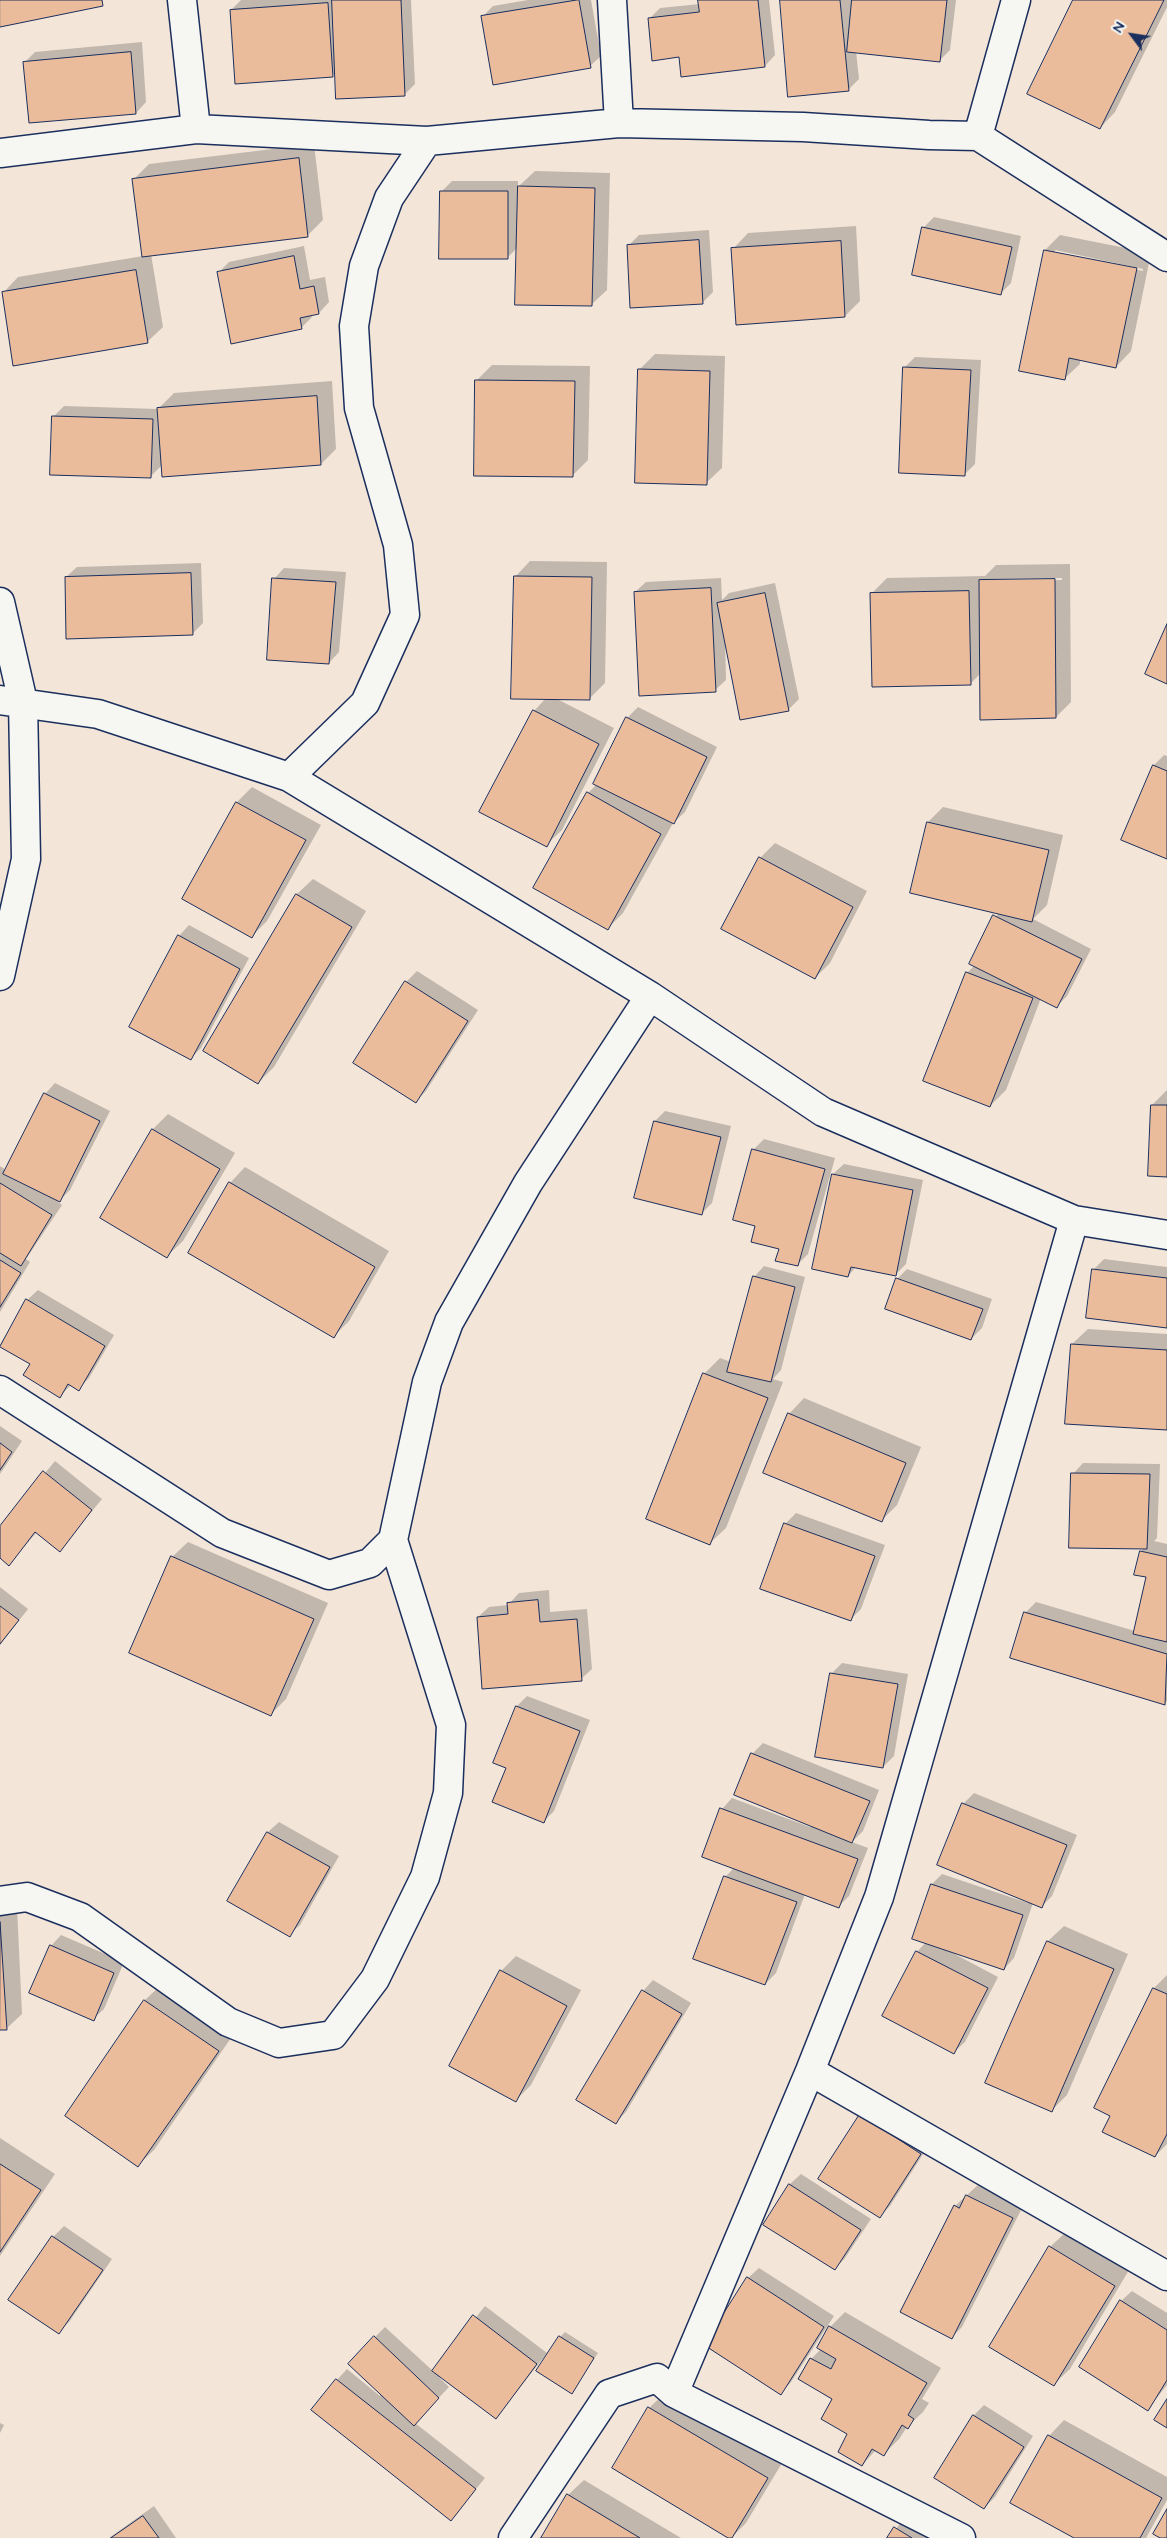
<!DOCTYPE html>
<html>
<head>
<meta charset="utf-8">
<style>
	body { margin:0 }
	#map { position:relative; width:1167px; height:2538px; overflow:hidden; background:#f3e5d8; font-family:"Architects Daughter",sans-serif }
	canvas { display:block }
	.north { position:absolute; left:1107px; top:10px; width:50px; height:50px; -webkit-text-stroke:4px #f6f6f2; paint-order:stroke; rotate:301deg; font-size:14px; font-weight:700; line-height:20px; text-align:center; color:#1b2f5e }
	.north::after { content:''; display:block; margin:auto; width:18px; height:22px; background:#1b2f5e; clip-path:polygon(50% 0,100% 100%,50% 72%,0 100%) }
</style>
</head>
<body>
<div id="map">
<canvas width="1167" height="2538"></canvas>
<div class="north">N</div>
</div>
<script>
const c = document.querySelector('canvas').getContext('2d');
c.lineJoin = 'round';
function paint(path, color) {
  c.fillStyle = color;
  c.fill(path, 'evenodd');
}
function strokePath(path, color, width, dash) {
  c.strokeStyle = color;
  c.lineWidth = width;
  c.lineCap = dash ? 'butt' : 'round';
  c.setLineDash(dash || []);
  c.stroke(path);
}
paint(new Path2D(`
	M241,0H411L415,84L405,94L336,72L332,76L231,10Z
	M528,0H591L601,56L590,66L482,17L493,6Z
	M699,0H769L775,55L765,66L649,19L660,8L700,4Z
	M781,0H851L852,5L854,0H956L950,50L940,60L856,51L859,79L848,90Z
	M1074,0H1167V7L1115,112L1100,128Z
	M142,42L146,102L136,113L25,62L35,52Z
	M314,144L323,220L307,236L151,254L163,327L147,342L3,293L18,277L143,256L134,179L149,164Z
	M535,171L610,173L607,290L591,305L518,247L507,258L441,192L452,181H518V187Z
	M934,217L1021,236L1011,283L1000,294L924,227Z
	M856,226L860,301L845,316L733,249L748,233Z
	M709,230L713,292L702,303L629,245L639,235Z
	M1060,235L1151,253L1131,351L1116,367L1080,359V364L1064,379L1020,370L1045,250ZM1055,250L1143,269V271L1055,253Z
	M304,246L310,280L325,277L329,302L319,313L311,314L312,317L301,328L218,273L229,262Z
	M655,354L725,356L722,468L706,483L639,370Z
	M915,357L981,360L975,464L965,474L904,368Z
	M492,365L590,366L588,460L573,475L477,380Z
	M332,381L336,449L321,464L162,465L150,477L53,417L64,406L158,409L174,393Z
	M530,561L607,562L605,683L589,699L555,698L614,728L562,830L546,845L534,711L546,698L515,577Z
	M201,563L203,623L192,634L66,577L77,567Z
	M1070,564L1071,702L1056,717L981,673L971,683L871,594L887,578L985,576L996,565ZM1062,578V580L994,581V579Z
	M284,568L346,572L339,652L329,663L274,579Z
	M721,578L722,600L729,593L775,583L799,699L788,710L725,638L726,680L715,690L635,592L646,582Z
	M638,707L717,747L685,812L673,823L623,913L608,928L588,793L597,784L594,783L627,718Z
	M1164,755L1167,756V858L1154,765Z
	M252,787L321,825L267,921L252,936L183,898L237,802Z
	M943,807L1063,835L1047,905L1033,919L1091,949L1067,996L1057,1006L1041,998L1006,1090L990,1106L967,973L975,965L998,913L928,822Z
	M775,843L867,891L830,963L815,978L760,858Z
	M313,879L366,911L274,1067L258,1083L204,1051L297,894Z
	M189,925L249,958L201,1048L191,1058L179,936Z
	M417,971L478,1010L426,1091L415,1102L406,982Z
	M55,1083L110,1111L70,1190L58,1202L62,1205L26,1259L30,1262L0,1312V1166L6,1170L45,1094Z
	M1167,1090V1176L1152,1105Z
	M665,1111L731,1126L712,1203L702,1213L655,1121Z
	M168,1114L235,1153L183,1241L167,1256L102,1218L153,1129Z
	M764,1139L835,1158L808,1254L797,1265L780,1248L754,1149Z
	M844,1164L923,1180L906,1264L895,1275L856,1267L848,1276L833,1174Z
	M245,1167L389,1251L349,1321L334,1336L230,1183Z
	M1104,1259L1167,1267V1327L1087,1317L1094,1269Z
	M764,1266L805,1277L781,1370L773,1379L783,1382L726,1528L710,1543L704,1374L720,1358L731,1362L754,1277Z
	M907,1269L992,1299L982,1328L971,1339L897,1279Z
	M38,1290L114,1335L89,1378L78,1389L71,1385L60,1396L32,1364L0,1345L27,1300Z
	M1088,1329L1167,1334V1429L1072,1344Z
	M804,1398L921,1447L897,1505L882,1520L789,1414Z
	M0,1426L22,1441L0,1474Z
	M55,1461L102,1499L60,1550L37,1532L9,1564L0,1557V1528Z
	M1083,1463L1160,1464L1157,1538L1154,1541L1167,1544V1701L1165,1703L1012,1657L1026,1612L1036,1602L1135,1631L1147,1576L1141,1551L1144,1548L1073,1474Z
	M796,1513L885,1545L861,1609L851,1619L785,1524Z
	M188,1542L328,1603L286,1699L271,1714L172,1557Z
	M0,1587L28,1609L0,1645Z
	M549,1590L550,1612L587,1609L592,1669L581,1679L478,1617L489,1607L508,1605L519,1593Z
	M842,1663L908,1674L894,1756L883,1767L831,1674Z
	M527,1696L590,1720L554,1811L544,1821L507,1767L517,1706Z
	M763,1743L879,1790L863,1831L852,1842L868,1848L849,1896L839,1906L805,1894L776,1973L765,1984L695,1958L726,1876L734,1868L722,1809L732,1798L810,1827L811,1825L752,1754Z
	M974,1793L1077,1835L1052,1896L1042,1906L1033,1903L1014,1958L1004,1969L947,1950L998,1977L965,2042L954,2052L917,1952L926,1942L932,1884L942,1874L1028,1903L1029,1901L963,1804Z
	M279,1822L339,1856L300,1925L289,1935L229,1900L268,1832Z
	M17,1907L22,2014L6,2029H0V1908Z
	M1064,1926L1128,1954L1067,2095L1051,2111L986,2082L1048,1941Z
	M61,1935L124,1962L104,2009L93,2019L51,1946Z
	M516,1956L581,1990L531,2085L516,2100L501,1971Z
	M1167,1975V2144L1155,2156L1111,2115L1096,2108L1154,1988Z
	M653,1980L691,2003L626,2112L616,2122L643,1991Z
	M161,1985L233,2035L154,2150L138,2165L66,2116L145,2000Z
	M861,2115L930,2143L890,2206L879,2217Z
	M0,2138L55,2174L0,2256Z
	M801,2174L871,2219L845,2258L835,2269L765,2224L790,2184Z
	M978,2185L1022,2208L962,2327L952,2337L901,2312L955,2206Z
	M64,2226L112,2259L69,2322L58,2332L10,2299L53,2237Z
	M1066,2232L1129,2270L1070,2369L1054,2384L1050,2247Z
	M759,2268L834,2316L791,2382L781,2393L748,2278Z
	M1132,2291L1167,2313V2385L1148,2409L1121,2301Z
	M485,2306L547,2353L496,2418L440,2376L439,2377L449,2387L415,2423L485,2478L451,2519L337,2380L347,2369L380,2396L375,2337L385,2327L433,2371Z
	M845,2312L941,2368L922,2399L929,2403L923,2412L907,2427L899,2439L884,2454L876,2450L862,2465L834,2398L811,2359L821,2349L830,2327Z
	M565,2332L598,2353L571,2393L560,2337Z
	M665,2393L782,2463L746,2523L731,2538L649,2408Z
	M984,2405L1033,2436L995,2497L984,2508L936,2477L974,2415Z
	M1064,2420L1167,2477V2500L1146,2538H1077L1049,2436Z
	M0,2423L4,2425L0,2433Z
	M584,2480L681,2538H543L568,2495Z
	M154,2506L176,2538H109Z
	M905,2517L940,2538H889Z`), '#0003');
const building = new Path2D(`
	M0,0H102L103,6L0,27Z
	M332,0H401L405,96L336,99Z
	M579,0L591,68L493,85L481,16Z
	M698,0H758L765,67L681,77L679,57L652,61L648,18L699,12Z
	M780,0H840L849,91L788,97Z
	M852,0H947L940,62L847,52Z
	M1073,0H1164L1100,129L1027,94Z
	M328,3L333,77L235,84L230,10Z
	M131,52L136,114L29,123L23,62Z
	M299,158L308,237L142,257L132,179Z
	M518,186L595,188L592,306L515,305Z
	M440,191H508V259H439Z
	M922,227L1012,247L1001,295L912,275Z
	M699,240L703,304L630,308L627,245Z
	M841,241L845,317L736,325L731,248Z
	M1044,250L1137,268L1116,368L1069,358L1065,380L1019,371Z
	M294,256L300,289L314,286L319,314L300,318L302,329L231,344L217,272Z
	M136,270L148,343L13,366L2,292Z
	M903,367L971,370L965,476L899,473Z
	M638,369L710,371L707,485L635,483Z
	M475,380L575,381L573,477L474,476Z
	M317,396L321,465L162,477L157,408Z
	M52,416L153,419L151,478L50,475Z
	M191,573L193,635L66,639L65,577Z
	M514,576L592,577L590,700L511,699Z
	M272,578L336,582L329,664L267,660Z
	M1055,579L1056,718L980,720L979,580Z
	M711,588L716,692L639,696L634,592Z
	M969,591L971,685L872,687L870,593Z
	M765,593L789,711L740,720L717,603Z
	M1167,624V684L1145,674Z
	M533,710L599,744L547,847L479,812Z
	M626,717L707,757L674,824L593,784Z
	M1153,765L1167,771V859L1121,840Z
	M587,792L661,834L608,930L533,888Z
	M236,802L306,840L252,938L182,899Z
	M927,822L1049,850L1032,922L910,893Z
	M759,857L853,907L815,979L721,929Z
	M296,894L352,927L258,1084L203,1051Z
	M993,915L1082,959L1057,1008L969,964Z
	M178,935L240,969L191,1060L129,1027Z
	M966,972L1033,998L990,1107L923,1081Z
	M405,981L468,1021L416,1103L353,1063Z
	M44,1093L100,1121L60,1202L3,1174Z
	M1151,1105H1167V1177L1148,1176Z
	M654,1121L721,1137L702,1215L634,1198Z
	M152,1129L220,1169L167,1258L100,1218Z
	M752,1149L825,1169L798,1266L775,1261L779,1249L751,1242L755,1226L733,1220Z
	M832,1174L913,1190L896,1276L851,1267L848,1277L812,1269Z
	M229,1182L375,1267L334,1338L188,1253Z
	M0,1183L52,1215L21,1266L0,1253Z
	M0,1260L21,1273L0,1307Z
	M1092,1269L1167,1278V1328L1086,1318Z
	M753,1276L795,1287L771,1382L727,1372Z
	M896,1278L983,1309L971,1340L885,1309Z
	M26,1299L105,1346L79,1391L68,1384L60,1398L23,1375L30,1364L0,1347Z
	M1071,1344L1167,1350V1430L1065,1424Z
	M703,1373L768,1398L710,1545L646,1519Z
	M788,1413L906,1463L882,1522L763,1473Z
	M0,1443L12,1452L0,1470Z
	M43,1471L92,1510L60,1552L35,1532L9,1566L0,1558V1526Z
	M1071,1473L1150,1474L1147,1549L1069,1548Z
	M784,1523L875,1556L851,1621L760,1589Z
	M1140,1551L1167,1557V1642L1133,1634L1146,1577L1134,1575Z
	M171,1556L314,1619L271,1716L129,1653Z
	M538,1600L540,1622L577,1619L582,1681L482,1689L477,1617L508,1614L507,1603Z
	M0,1606L19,1620L0,1644Z
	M1024,1612L1167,1654L1165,1705L1010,1658Z
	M830,1673L898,1684L883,1768L815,1757Z
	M516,1706L580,1731L544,1823L492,1802L506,1768L493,1763Z
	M751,1753L870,1801L852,1843L734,1795Z
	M962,1803L1067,1845L1042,1908L937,1865Z
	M720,1808L858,1859L839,1908L702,1857Z
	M267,1832L330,1867L290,1937L227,1901Z
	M724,1876L797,1902L765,1985L693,1959Z
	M931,1884L1023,1915L1004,1970L912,1939Z
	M0,1922L7,2030H0Z
	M1047,1941L1114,1969L1052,2112L985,2083Z
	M50,1945L114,1973L94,2021L29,1993Z
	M916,1951L988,1988L954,2054L882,2016Z
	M500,1970L567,2006L516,2102L449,2066Z
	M1153,1988L1167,1994V2134L1155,2157L1102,2132L1110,2116L1094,2108Z
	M642,1990L682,2014L616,2124L576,2100Z
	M144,2000L219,2051L138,2167L65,2116Z
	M860,2114L921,2154L880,2218L818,2179Z
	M0,2164L41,2190L0,2252Z
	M789,2184L861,2230L835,2270L763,2225Z
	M966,2195L1013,2218L952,2339L900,2312L954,2205L959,2208Z
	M52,2236L103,2270L59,2334L8,2300Z
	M1049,2246L1115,2286L1054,2386L989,2347Z
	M747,2277L824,2327L781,2395L704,2345Z
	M1120,2300L1167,2330V2380L1148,2411L1079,2367Z
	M473,2315L537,2364L496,2419L432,2371Z
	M829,2326L927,2383L908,2415L914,2419L908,2429L902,2425L884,2456L872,2449L862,2466L838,2452L847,2434L821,2419L832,2399L798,2379L810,2358L831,2369L836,2359L817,2348Z
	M374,2336L439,2398L414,2426L348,2364Z
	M559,2336L594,2358L572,2394L536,2371Z
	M336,2379L476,2489L451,2521L311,2410Z
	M1167,2399V2428L1154,2420Z
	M648,2407L768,2478L732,2538H728L612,2468Z
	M973,2415L1024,2447L984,2509L934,2478Z
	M1048,2435L1162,2498L1140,2538H1074L1010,2503Z
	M567,2494L640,2538H541Z
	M1167,2509V2538H1160L1153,2534Z
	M143,2516L159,2538H111Z
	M894,2527L912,2538H887Z`);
paint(building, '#ebbc9b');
strokePath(building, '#1b2f5e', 1);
const street = new Path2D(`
	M182,0L196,129
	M612,0L619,123
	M978,136L1016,0
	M0,153L196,129L427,141L619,123L803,127L929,135L978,136L1167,257
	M0,602L23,702L26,859L0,976
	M0,700L98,714L289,777L650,996L823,1112L1074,1220L1167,1235
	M289,777L365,703L405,615L398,545L359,408L354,326L364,266L389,198L427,141
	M0,1390L222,1533L329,1575L370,1563L393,1540
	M0,1901L27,1897L80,1917L228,2022L279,2043L333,2035L375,1979L425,1877L448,1793L451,1725L393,1540L427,1382L449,1322L528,1183L650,996
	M810,2071L1167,2276
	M674,2393L810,2071L879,1897L1074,1220
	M513,2538L609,2394L657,2378L674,2393L961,2538`);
strokePath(street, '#1b2f5e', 31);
strokePath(street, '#f6f6f2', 28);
</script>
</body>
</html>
